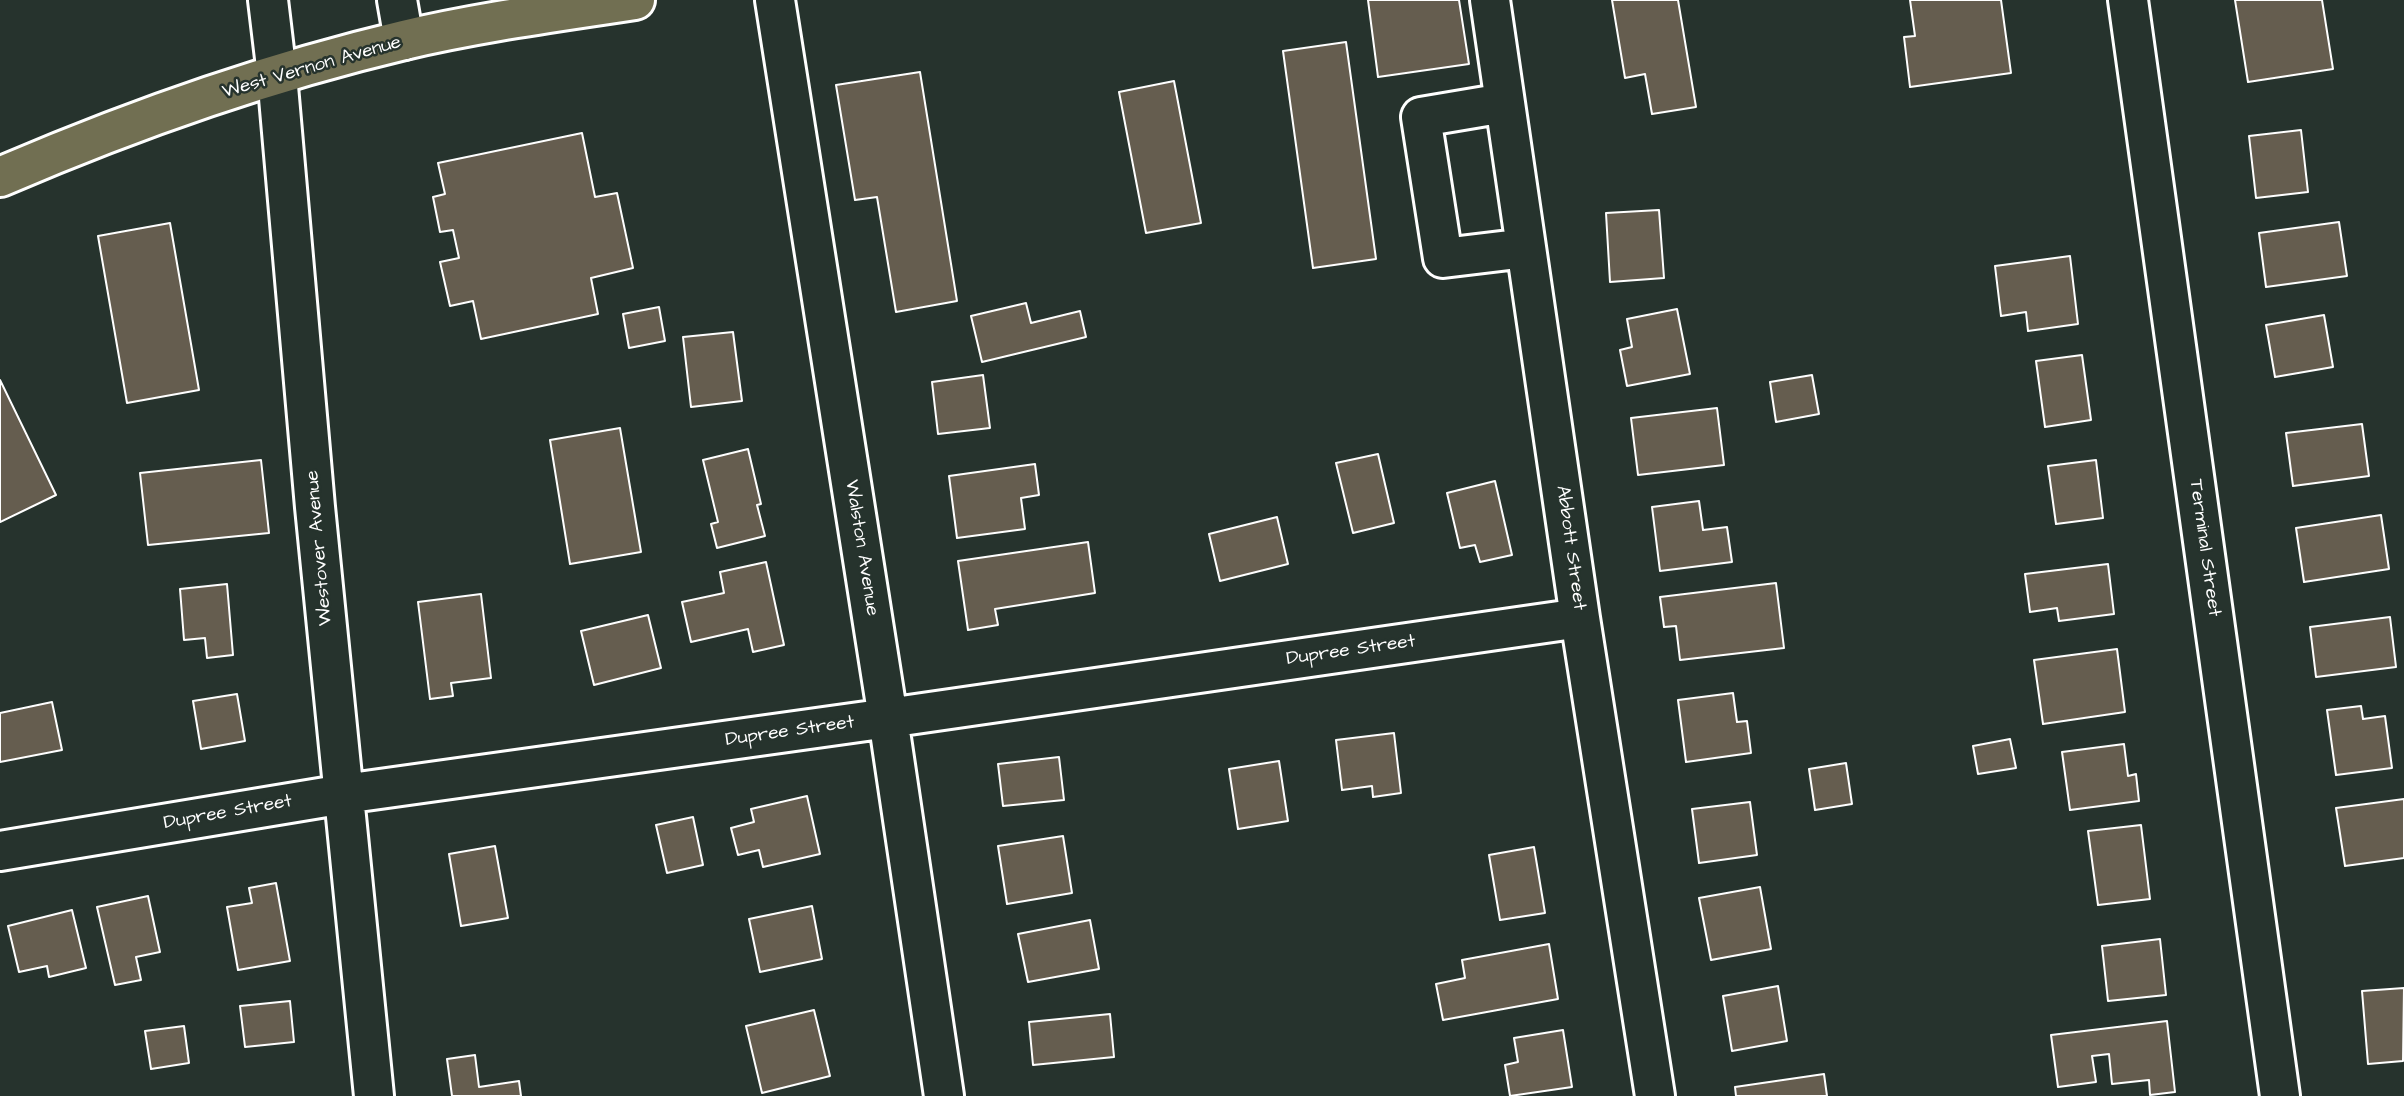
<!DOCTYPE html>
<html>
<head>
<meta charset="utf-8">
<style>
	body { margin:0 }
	canvas { display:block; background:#26332d }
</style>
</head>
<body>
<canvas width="2404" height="1096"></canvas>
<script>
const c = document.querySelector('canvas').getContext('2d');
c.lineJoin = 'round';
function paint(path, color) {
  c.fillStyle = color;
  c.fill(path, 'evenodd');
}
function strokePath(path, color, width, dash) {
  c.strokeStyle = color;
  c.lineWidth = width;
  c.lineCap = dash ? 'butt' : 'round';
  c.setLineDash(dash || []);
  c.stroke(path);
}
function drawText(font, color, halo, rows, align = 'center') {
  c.font = font + ' "Architects Daughter",sans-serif';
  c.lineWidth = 5;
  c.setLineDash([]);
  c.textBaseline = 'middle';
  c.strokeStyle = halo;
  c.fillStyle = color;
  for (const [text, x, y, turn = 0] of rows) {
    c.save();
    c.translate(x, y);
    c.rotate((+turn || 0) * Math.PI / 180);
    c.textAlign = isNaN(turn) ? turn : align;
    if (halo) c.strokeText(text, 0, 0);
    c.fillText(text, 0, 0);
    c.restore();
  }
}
const building = new Path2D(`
	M1368,0H1459L1469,64L1378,77Z
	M1612,0H1678L1696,107L1652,114L1645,74L1625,78Z
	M1910,0H2001L2011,73L1910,87L1904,37L1915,36Z
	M2235,0H2322L2333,69L2248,82Z
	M1346,42L1376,259L1313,268L1283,51Z
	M920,72L957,301L896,312L877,197L855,200L836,85Z
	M1174,81L1201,223L1146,233L1119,92Z
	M2301,130L2308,192L2256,198L2249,136Z
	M582,133L595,197L617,193L633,268L591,278L598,314L481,339L473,301L450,306L440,262L459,258L453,230L440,232L433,197L445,194L438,163Z
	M1659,210L1664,278L1610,282L1606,213Z
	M2339,222L2347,276L2266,287L2259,233Z
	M170,223L199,390L127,403L98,236Z
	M2070,256L2078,324L2028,331L2026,312L2001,316L1995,266Z
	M1026,303L1031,323L1080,311L1086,337L982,362L971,316Z
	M659,307L665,341L629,348L623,314Z
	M1677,309L1690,374L1627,386L1620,350L1632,347L1627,319Z
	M2324,315L2333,367L2275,377L2266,325Z
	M733,332L742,401L691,407L683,337Z
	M2082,355L2091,420L2045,427L2036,361Z
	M983,375L990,428L938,434L932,382Z
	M1812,375L1819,414L1776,422L1770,382Z
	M0,380L56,495L0,522Z
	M1717,408L1724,465L1638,475L1631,418Z
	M2362,424L2369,476L2293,486L2286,433Z
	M620,428L641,552L570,564L550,440Z
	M748,449L761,504L757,505L765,536L717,548L711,524L718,522L703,460Z
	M1378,454L1394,523L1353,533L1336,463Z
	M261,460L269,533L148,545L140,473Z
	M2096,460L2103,518L2056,524L2048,466Z
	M1035,464L1039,495L1021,498L1025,529L957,538L949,476Z
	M1495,481L1512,555L1480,562L1475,545L1460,548L1447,493Z
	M1699,501L1703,530L1727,527L1732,562L1660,571L1652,507Z
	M2381,515L2389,569L2304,582L2296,528Z
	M1277,517L1288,564L1220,581L1209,534Z
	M1088,542L1095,593L995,609L998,625L968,630L958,561Z
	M766,562L784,645L753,652L748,629L691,642L682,602L724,593L720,572Z
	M2108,564L2114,614L2059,621L2057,608L2030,612L2025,574Z
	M1776,583L1784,648L1680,660L1676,626L1664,627L1660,597Z
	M227,584L233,655L207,658L205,638L184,640L180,589Z
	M481,594L491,678L451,683L453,696L430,699L418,602Z
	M648,615L661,668L594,685L581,631Z
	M2390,617L2396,667L2316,677L2310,627Z
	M2117,649L2125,712L2043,724L2034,660Z
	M1733,693L1737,722L1747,721L1751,753L1686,762L1678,700Z
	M237,694L245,741L201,749L193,701Z
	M52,702L62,750L0,762V713Z
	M2361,706L2363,719L2385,716L2392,768L2336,775L2327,710Z
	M1394,733L1401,793L1373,797L1372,786L1342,790L1336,740Z
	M2010,739L2016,768L1978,774L1973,746Z
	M2124,744L2128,776L2136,774L2139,801L2070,810L2062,752Z
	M1059,757L1064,800L1003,806L998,764Z
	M1279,761L1288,821L1238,829L1229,769Z
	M1846,763L1852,804L1815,810L1809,769Z
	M807,796L820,854L763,867L759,850L738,855L731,828L754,822L751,809Z
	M2404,799V858L2345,866L2336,808Z
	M1750,802L1757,855L1699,863L1692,809Z
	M693,817L703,865L667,873L656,825Z
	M2141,825L2150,899L2098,905L2088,831Z
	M1063,836L1072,893L1007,904L998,846Z
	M495,846L508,918L461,926L449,854Z
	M1534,847L1545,913L1500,920L1489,855Z
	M276,883L290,961L238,970L227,907L252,903L249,888Z
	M1760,887L1771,949L1711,960L1699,898Z
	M148,896L160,952L136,957L141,980L115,985L97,907Z
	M812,906L822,959L760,972L749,919Z
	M72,910L86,968L49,977L47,966L19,972L8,926Z
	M1090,920L1099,969L1028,982L1018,934Z
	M2160,939L2166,995L2108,1001L2102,946Z
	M1549,944L1558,999L1443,1020L1436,984L1465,978L1462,960Z
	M1778,986L1787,1041L1732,1051L1723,996Z
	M2404,988L2403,1061L2368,1064L2362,991Z
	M290,1001L294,1042L245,1047L240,1006Z
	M814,1010L830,1076L762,1093L746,1026Z
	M1110,1014L1114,1057L1033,1065L1029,1022Z
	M2167,1021L2175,1092L2150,1095L2149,1080L2112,1084L2109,1054L2092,1056L2096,1082L2058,1087L2051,1035Z
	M184,1026L189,1063L151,1069L145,1031Z
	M1563,1030L1572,1087L1510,1096L1505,1065L1518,1062L1514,1038Z
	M475,1055L479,1087L519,1081L521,1096H452L447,1059Z
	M1824,1074L1827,1096H1736L1735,1087Z`);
paint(building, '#655d4f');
strokePath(building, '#fff', 2);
const minor = new Path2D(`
	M268,0L277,75L315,507L374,1096
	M397,0L404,40
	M775,0L888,718L944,1096
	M1490,0L1580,618L1655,1096
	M2128,0L2280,1096
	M1504,103L1421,117L1443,258L1526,248
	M0,851L344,794L888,718L1580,618`);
const major = new Path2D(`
	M0,177C130,121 265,73 404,40C480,22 557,12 635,0`);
strokePath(minor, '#fff', 44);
strokePath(major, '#fff', 44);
strokePath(minor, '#26332d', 38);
strokePath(major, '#716f52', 38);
drawText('19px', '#fff', '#26332d', [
	["West Vernon Avenue",312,68,-16],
	["Westover Avenue",320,548,-95],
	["Walston Avenue",861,548,81],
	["Abbott Street",1570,548,82],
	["Terminal Street",2204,548,82],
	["Dupree Street",1351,651,-8],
	["Dupree Street",790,732,-8],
	["Dupree Street",228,813,-10]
]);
</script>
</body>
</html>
